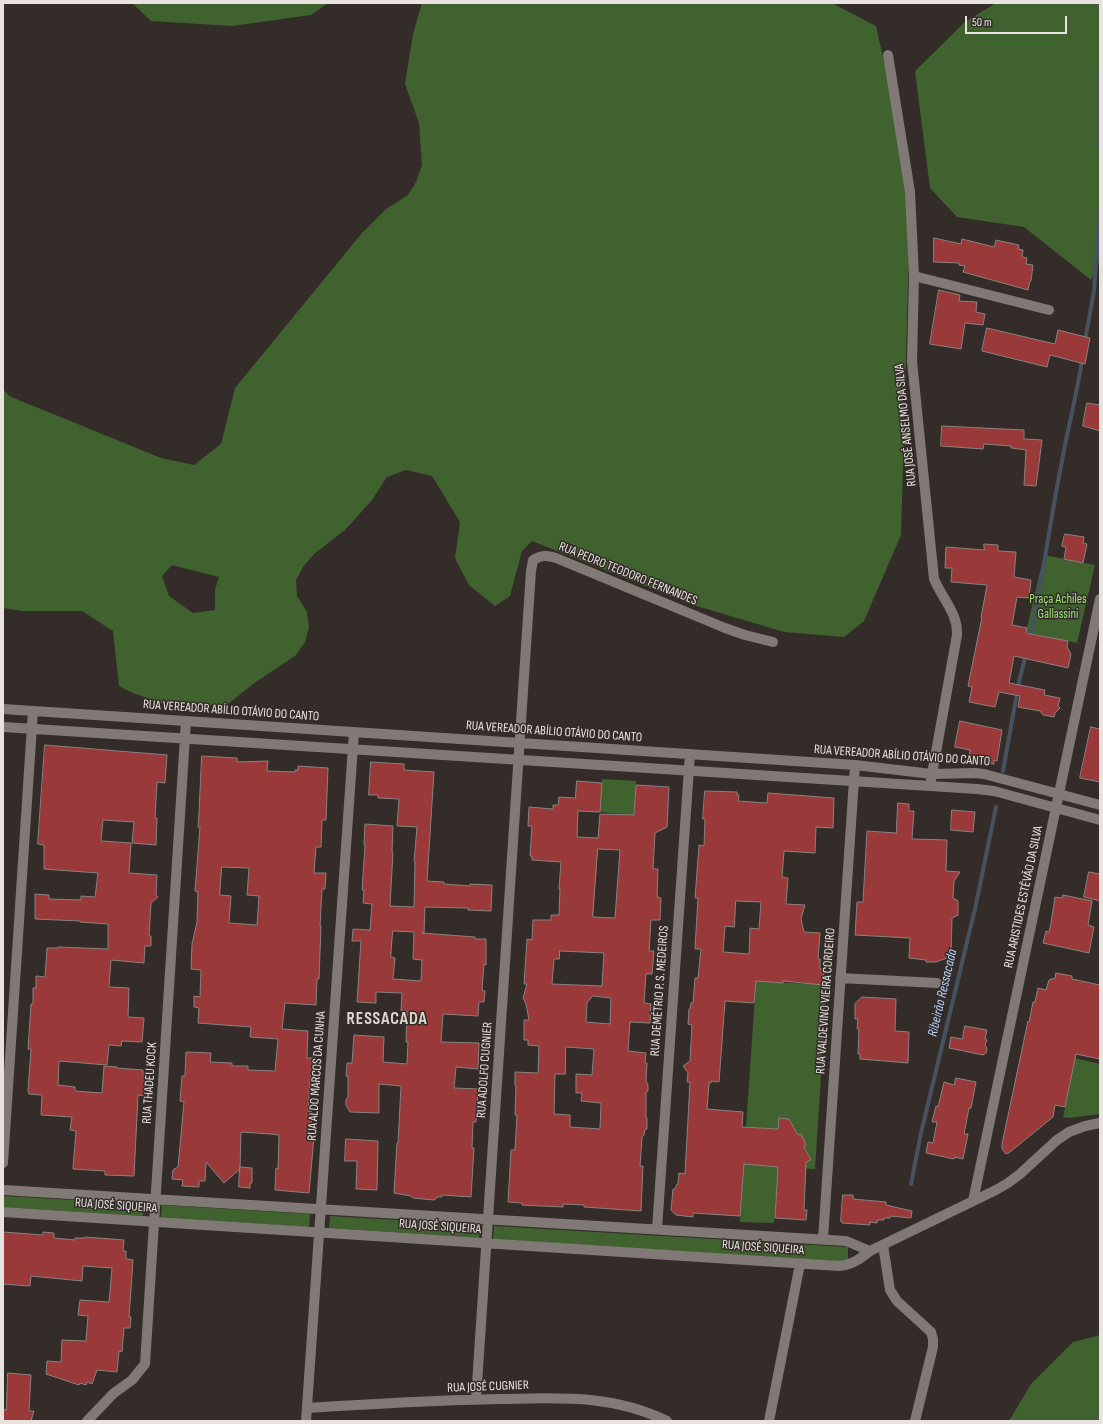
<!DOCTYPE html>
<html>
<head>
<meta charset="utf-8">
<style>
	body { margin:0 }
	#map { position:relative; width:1103px; height:1424px; overflow:hidden; background:#332c28; font-family:"Sofia Sans Condensed",sans-serif }
	canvas { display:block }
	.frame { position:absolute; inset:0; border:4px solid #e8e3e1; pointer-events:none }
	.scale { position:absolute; left:965px; top:16px; width:102px; height:18px; box-sizing:border-box; border:2px solid #e8e3e1; border-top:0; padding-left:5px; font-size:12px; line-height:14px; white-space:nowrap; color:#e8e3e1; -webkit-text-stroke:3px #332c28; paint-order:stroke }
</style>
</head>
<body>
<div id="map">
<canvas width="1103" height="1424"></canvas>
<div class="frame"></div>
<div class="scale">50 m</div>
</div>
<script>
const c = document.querySelector('canvas').getContext('2d');
c.lineJoin = 'round';
function paint(path, color) {
  c.fillStyle = color;
  c.fill(path, 'evenodd');
}
function strokePath(path, color, width, dash) {
  c.strokeStyle = color;
  c.lineWidth = width;
  c.lineCap = dash ? 'butt' : 'round';
  c.setLineDash(dash || []);
  c.stroke(path);
}
function drawText(font, color, halo, rows, align = 'center') {
  c.font = font + ' "Sofia Sans Condensed",sans-serif';
  c.lineWidth = 3;
  c.setLineDash([]);
  c.textBaseline = 'middle';
  c.strokeStyle = halo;
  c.fillStyle = color;
  for (const [text, x, y, turn = 0] of rows) {
    c.save();
    c.translate(x, y);
    c.rotate((+turn || 0) * Math.PI / 180);
    c.textAlign = isNaN(turn) ? turn : align;
    if (halo) c.strokeText(text, 0, 0);
    c.fillText(text, 0, 0);
    c.restore();
  }
}
paint(new Path2D(`
	M132,3H328L311,15L232,26L151,21Z
	M422,3H832L876,26L906,158L909,251L901,535L864,621L844,637L784,632L690,604L532,541L522,551L510,596L495,606L469,585L455,558L460,522L432,476L406,470L387,477L372,500L345,530L314,554L303,567L296,580L297,596L307,612L309,627L305,642L295,656L253,684L228,704L172,707L133,693L119,686L113,631L82,611H22L3,608V389L9,396L161,458L194,465L221,444L235,388L362,233L386,209L408,195L416,182L422,165L419,123L405,84L413,34ZM172,565L219,577L215,590V610L193,613L169,596L162,576Z
	M996,3H1100V259L1091,280L1024,227L957,217L930,188L915,71L965,22Z
	M1044,555L1095,565L1077,643L1026,632Z
	M602,779L636,781L634,815L600,812Z
	M756,981L827,985L815,1169L795,1168L811,1159L804,1146L806,1145L801,1134L799,1135L789,1119H779L778,1129L746,1127Z
	M1075,1058L1100,1064V1114L1069,1118L1063,1117Z
	M744,1164L778,1167L774,1223L740,1222Z
	M3,1196L144,1204L143,1216L3,1207Z
	M162,1205L310,1214L309,1227L161,1217Z
	M330,1216L480,1225L479,1238L329,1228Z
	M494,1226L848,1247V1262L493,1239Z
	M1100,1335V1421H1009L1031,1384L1073,1342Z`), '#40622f');
strokePath(new Path2D(`
	M1100,73L1099,80L1100,147
	M1085,341L1094,291L1100,210
	M1030,638C1043,579 1050,520 1062,461C1068,427 1077,394 1082,360
	M1003,771L1019,682L1026,654
	M911,1184L921,1133L975,909L996,807`), '#475261', 4);
const building = new Path2D(`
	M934,238L961,244L962,239L994,247L996,240L1019,245L1018,249L1023,250L1022,257L1027,258L1026,264L1033,265L1031,281H1030L1028,290L963,272L965,266L959,265V263L934,262Z
	M939,290L960,295L959,301L977,302L976,312L985,314L983,325L965,323L961,349L930,344Z
	M987,328L1055,344L1058,330L1090,338L1085,364L1050,355L1047,367L982,351Z
	M1087,403L1100,405V431L1083,426Z
	M942,426L1024,430V439L1042,440L1036,486L1024,485L1026,450L1011,448V446L984,444L983,449L941,446Z
	M1065,534L1084,537L1083,543L1087,544L1083,563L1064,559L1066,547L1062,546Z
	M984,544L998,545V551L1016,552L1014,577L1031,580L1029,598L1017,597L1012,625L1027,628L1026,633L1068,641L1067,647L1071,654L1068,668L1014,656L1009,683L1045,690L1044,695L1060,698L1058,706L1060,708L1055,713L1054,717L1043,715L1040,711L1018,707L1020,696L999,692L995,707L969,702L972,687L968,686L982,617H981L987,585L951,582L952,568H945L946,547L984,550Z
	M960,721L1002,730L997,761L994,760V764L968,762L970,750L955,747Z
	M1091,727L1100,729V782L1080,778Z
	M45,745L167,755L165,783L157,782L155,818H157L156,845L132,843L134,822L103,820L101,841L131,843L129,873L157,875L156,895L158,897L151,903L149,936H151V946H145L144,963L111,960L109,987L129,988L128,1017L144,1018L142,1042L122,1041L121,1046L109,1045L107,1065L59,1061L58,1085L75,1087V1091L102,1093L104,1066L117,1067V1068L143,1070V1075H151L150,1089H145L144,1096L138,1095L134,1176L105,1175V1171L73,1169L76,1131L70,1130L72,1117L41,1115L42,1095L29,1094L28,1091L31,1049H28L31,1004H33V988H36V976L45,977L47,948H58V947L108,949V924L80,922V921L35,919V894L49,895V899L81,900V896L95,897L98,873L44,869V845L38,844Z
	M202,756L237,758V762L268,761L267,771L295,772V770H298V766L328,768L326,820H322L321,847H316L314,873H326L325,889H322L320,926H321L319,979H317L316,1005L285,1003L282,1029L308,1031L307,1058H314L313,1076H311V1079H310L308,1111L312,1112L310,1137H314L309,1193L275,1190L276,1168L278,1169L279,1135L271,1134L241,1132L240,1169L224,1183L206,1162L205,1181H199V1187L182,1186L183,1180L172,1179L173,1170L178,1167L184,1102L180,1101L182,1076H185L186,1052L211,1053L210,1062L232,1063V1066H248V1070L275,1071L278,1039L250,1037L251,1027L198,1023L199,1008L194,1007V996L200,997L201,970L191,969L192,944L197,922L198,892L195,891L200,827H198L199,813ZM222,867L249,868L247,895L259,896L257,925L229,923L231,896L220,895Z
	M371,762L404,764V770L434,772L427,881L444,882V884L470,886V884L492,885L491,911L468,910V908L425,907L424,933H422L475,937V939H486V965L484,964L482,990L485,991L484,1002H479L478,1016L443,1014L441,1042L479,1043L478,1069L456,1067L454,1088L478,1089L476,1122H473L472,1148H474L471,1197L442,1195V1197H438L434,1200L413,1198L411,1196L394,1193L397,1143H398L401,1086L379,1084V1113L350,1112L346,1105V1099L348,1097V1076H346L347,1063H352L354,1035L384,1037L383,1062L407,1064L408,1042H406L407,1011H401L402,993L376,992V1003L357,1002L361,941H352L353,929L370,930L372,904L363,903L364,890H362L365,845H364L365,824L393,826L392,852H393L390,906L414,907L415,862H414L417,827L397,826L399,799L378,798V795H369ZM393,931L414,932L413,959L422,960L421,981L393,979L395,958L391,957Z
	M577,781L602,783L600,812L578,811L577,837L598,838L600,814L634,815L636,785L669,787L667,827L655,833L653,869H658L657,897L661,898L660,920H651L649,951H654L652,974H646L644,1003L651,1004L650,1023L630,1022L628,1051L646,1053L645,1063H647L646,1081L648,1085V1091L646,1092V1118H647V1129H645L644,1135L642,1137L640,1166H643L641,1211L584,1207V1205L563,1204V1207L522,1205V1203L508,1202L511,1150H515L517,1115H515L516,1085H515V1072L538,1073L539,1046L528,1045V1040H524V1020H529L526,1004L523,998L527,984H524L527,939L532,940L533,920H551V915H559L560,889H559L561,862L532,860V856H530L532,826H528L529,807L553,809V805H558L559,797L575,798ZM598,849L620,850L615,918L593,917ZM560,951L604,953L602,986L552,984L554,959H559ZM593,996L611,998L610,1024L586,1022L587,1003ZM566,1047L594,1049L592,1075L576,1074V1093H582L581,1101L601,1103L600,1129L570,1127V1115L554,1114L555,1074H565Z
	M705,791L737,792V795H739L738,801L767,803L768,793L834,798L833,828L816,827L815,853L784,851L782,877L788,878L786,904L805,905L801,919L804,932L820,933L818,959H820V969H824L823,985L783,981V983L756,981L754,1003L725,1001L719,1082L711,1081V1083H709L707,1109L743,1112L742,1127L778,1129L779,1118L789,1119L797,1133L799,1135L801,1134L806,1145L804,1146L805,1149L811,1160L806,1162L804,1210H807L806,1220L775,1218L778,1167L744,1164L740,1216L693,1213V1217L676,1215L671,1210L673,1189H675L677,1184H678L679,1173L685,1174L690,1082H687L688,1073L683,1066L690,1061L692,1025L688,1024L689,1009H690L691,1003H693L695,978H698L701,949H695L698,898H695L699,845L704,846L705,819H703ZM736,901L761,902L759,929L750,928L749,954L723,952L725,926L734,927Z
	M898,803L909,804V811H914L912,839L947,840L946,871L960,872L954,881L953,898L958,901V915L952,918L951,954L947,958L936,962H926V960L909,958L910,938L855,935L857,902H863L867,831L896,833Z
	M952,810L975,812L973,832L951,830Z
	M1089,872L1100,874V901L1084,897Z
	M1063,895L1092,901L1088,925L1094,927L1089,953L1043,943L1046,931L1049,932L1051,923L1055,897L1062,898Z
	M1056,973L1072,976V979L1100,985V1059L1076,1054L1065,1107L1055,1105L1053,1117L1010,1152L1006,1154L1002,1149V1144L1028,1021L1029,1022L1033,1002H1035L1038,988L1046,990L1049,980L1055,978Z
	M862,997L896,999L895,1031L909,1032L908,1063L860,1059V1054H858L859,1029H857L858,1019H855V1004Z
	M965,1026L987,1030L985,1039L987,1040L985,1045L987,1048L986,1053L983,1055L949,1048L951,1037L962,1039Z
	M956,1078L976,1082L971,1108H969L964,1134H968L963,1159L955,1157L954,1159L926,1153L928,1142L933,1143L937,1122H932L936,1106L938,1107L944,1082L954,1085Z
	M346,1139L378,1141L377,1190L356,1189L357,1161H345Z
	M240,1167L252,1168V1183H250V1188L239,1187Z
	M843,1195H853V1199L886,1202V1205L912,1211L911,1218L890,1216V1218H884V1220H877V1223L870,1222V1225L842,1223V1221H841Z
	M3,1232L43,1235V1232L54,1233V1238L75,1240V1238H85V1237L124,1240L123,1251H126V1259L133,1260L129,1317H131L130,1328H124L122,1352L119,1351L117,1372L97,1370L92,1384L87,1382L86,1385L80,1383L79,1385L46,1374L47,1361L61,1362L62,1340L86,1341L88,1316L78,1315L80,1300L109,1302L112,1268L83,1266L82,1281L31,1276L30,1286L3,1284Z
	M8,1373L31,1375L29,1411H34L31,1421H3V1409L6,1410Z`);
paint(building, '#9a3939');
strokePath(building, '#8b8281', 1);
strokePath(new Path2D(`
	M888,55L910,192L914,276L912,361L934,579C943,600 958,613 957,635L931,780
	M914,276L1049,310
	M3,709L855,765L932,774L975,773L984,774L1100,805
	M3,727L977,789L994,791L1100,820
	M840,978L937,983
	M3,1163L33,711
	M3,1190L846,1241L870,1251
	M973,1201L1100,599
	M3,1212L839,1266C852,1265 860,1259 870,1251L996,1190L1008,1183L1020,1174L1057,1140L1069,1132L1085,1126L1100,1123
	M657,1229L690,754
	M823,1239L855,765
	M883,1245L890,1290L897,1301L931,1332L933,1339V1347L915,1421
	M476,1399L531,571L533,560C542,555 546,555 556,558L725,628L745,635L773,642
	M307,1408C371,1404 436,1400 500,1399C559,1398 612,1394 667,1421
	M87,1421L114,1393L132,1380L145,1364L186,721
	M306,1421L354,732
	M769,1421L800,1264`), '#817975', 10);
drawText('13px', '#e8e3e1', '#332c28', [
	["RUA JOSÉ ANSELMO DA SILVA",906,425,-96],
	["RUA PEDRO TEODORO FERNANDES",628,574,22],
	["RUA VEREADOR ABÍLIO OTÁVIO DO CANTO",231,711,4],
	["RUA VEREADOR ABÍLIO OTÁVIO DO CANTO",554,732,4],
	["RUA VEREADOR ABÍLIO OTÁVIO DO CANTO",902,756,4],
	["RUA ARISTIDES ESTÊVÃO DA SILVA",1024,897,-78],
	["RUA DEMÉTRIO P. S. MEDEIROS",660,991,-86],
	["RUA VALDEVINO VIEIRA CORDEIRO",826,1001,-86],
	["RUA ADOLFO CUGNIER",485,1070,-86],
	["RUA ALDO MARCOS DA CUNHA",317,1076,-86],
	["RUA THADEU KOCK",150,1083,-86],
	["RUA JOSÉ SIQUEIRA",116,1206,4],
	["RUA JOSÉ SIQUEIRA",440,1227,4],
	["RUA JOSÉ SIQUEIRA",763,1248,4],
	["RUA JOSÉ CUGNIER",488,1387,-2]
]);
drawText('13px', '#9ae477', '#332c28', [
	["Praça Achiles",1058,600],
	["Gallassini",1058,615]
]);
drawText('italic 14px', '#b2d2f9', '#332c28', [
	["Ribeirão Ressacada",943,993,-77]
]);
c.letterSpacing = '1px';
drawText('bold 17px', '#e0d8d3', '#332c28', [
	["RESSACADA",387,1020]
]);
c.letterSpacing = '0px';
</script>
</body>
</html>
